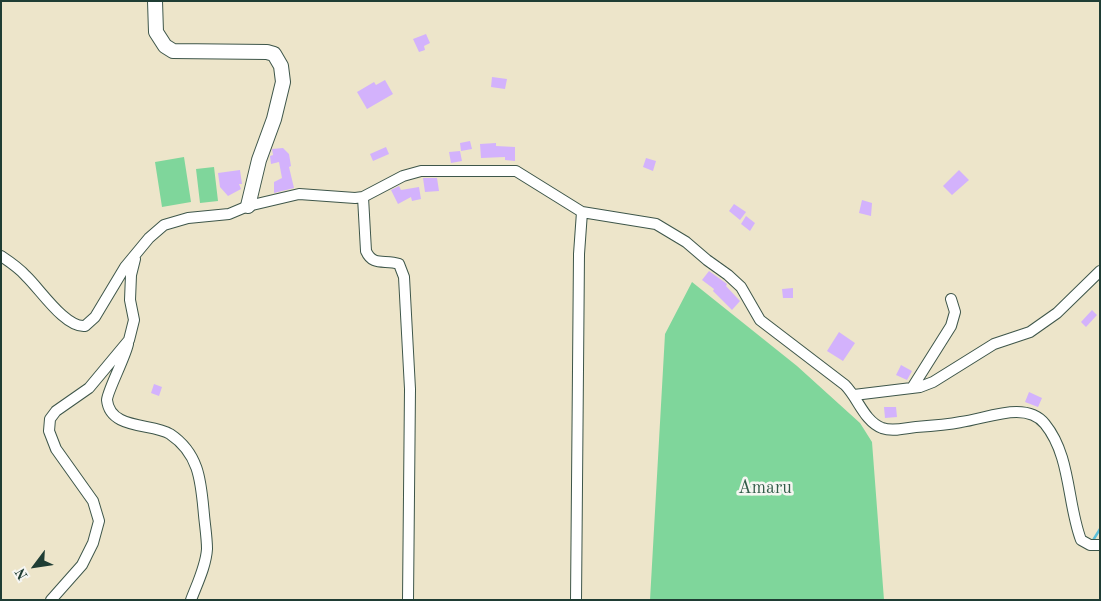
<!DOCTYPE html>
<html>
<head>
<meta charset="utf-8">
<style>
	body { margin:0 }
	#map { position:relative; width:1101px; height:601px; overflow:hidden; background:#ede5ca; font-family:"Old Standard TT",serif }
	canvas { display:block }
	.frame { position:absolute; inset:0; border:2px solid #1f3d34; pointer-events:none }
	.north { position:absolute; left:10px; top:541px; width:50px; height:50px; -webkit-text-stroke:4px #f6f6f2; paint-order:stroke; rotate:239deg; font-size:14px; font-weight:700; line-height:20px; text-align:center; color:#1f3d34 }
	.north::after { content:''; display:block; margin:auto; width:18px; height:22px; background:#1f3d34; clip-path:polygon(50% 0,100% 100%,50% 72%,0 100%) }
</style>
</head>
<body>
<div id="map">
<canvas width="1101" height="601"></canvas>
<div class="frame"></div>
<div class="north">N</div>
</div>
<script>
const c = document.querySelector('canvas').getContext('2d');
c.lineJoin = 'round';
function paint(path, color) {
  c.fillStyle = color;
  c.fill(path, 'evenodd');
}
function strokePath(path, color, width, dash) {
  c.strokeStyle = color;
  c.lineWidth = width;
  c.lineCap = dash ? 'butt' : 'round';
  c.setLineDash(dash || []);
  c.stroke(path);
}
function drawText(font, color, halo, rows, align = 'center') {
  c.font = font + ' "Old Standard TT",serif';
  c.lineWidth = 5;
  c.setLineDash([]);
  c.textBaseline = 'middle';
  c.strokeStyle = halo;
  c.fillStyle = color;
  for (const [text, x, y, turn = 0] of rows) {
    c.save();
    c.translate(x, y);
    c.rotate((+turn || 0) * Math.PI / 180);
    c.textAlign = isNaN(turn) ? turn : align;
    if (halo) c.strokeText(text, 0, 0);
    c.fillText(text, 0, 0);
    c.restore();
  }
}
paint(new Path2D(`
	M184,157L191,202L162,207L155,162Z
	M214,167L218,201L200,203L196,169Z
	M692,282L797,366L860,423L872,442L884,600H650L665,334Z`), '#7fd69b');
strokePath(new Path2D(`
	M1092,542L1100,529`), '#5bbfd9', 2.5);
paint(new Path2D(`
	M426,34L430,43L424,46L425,50L419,52L413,39Z
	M492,77L507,79L505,89L491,87Z
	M385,80L393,94L367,109L357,92L374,82L376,85Z
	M470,141L472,149L461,151L460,143Z
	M496,143V146L515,147V161L505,160V157L481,158L480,144Z
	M386,147L389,154L373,161L370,154Z
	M283,148L289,154L291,166L289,167L294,188L274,193V182L282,178L279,162L271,164L270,156L273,155L272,149Z
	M460,151L462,161L451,163L449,152Z
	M646,158L656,161L653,171L643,167Z
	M240,170L242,184H239L241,189L228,196L220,187L218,173Z
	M959,170L969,180L952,195L943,186Z
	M423,178H437L439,191L425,192Z
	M399,186L401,190L419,187L421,199L412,201L411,197L398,204L391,190Z
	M862,200L872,203L871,216L859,213Z
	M734,204L746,212L740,220L729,211Z
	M746,216L755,223L750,231L741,224Z
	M709,271L727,284L726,286L740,301L732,310L713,291L714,289L702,280Z
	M793,288V298H783L782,289Z
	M1092,310L1097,315L1086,327L1081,322Z
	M839,332L855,343L843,361L827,351Z
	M901,365L912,371L907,380L896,375Z
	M154,384L162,387L159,396L151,393Z
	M1029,392L1042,398L1038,407L1025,402Z
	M884,407H896L897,417L885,418Z`), '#d3b2fc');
const minor = new Path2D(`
	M363,197L366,251C373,267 385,259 399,264L404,277L410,389L408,600
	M1,256C10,262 19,268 26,276C40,289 65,328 85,326L95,317L125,267L149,238L164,225L188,218L229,214L248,206L299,194L355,198L363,197L403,176L421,171H516L582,212L656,224L686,242L707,260L728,275L741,287L760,320L845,385C858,398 864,421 882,428C893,432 905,428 916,427C931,426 946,425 961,422C986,419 1026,400 1045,424C1071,456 1067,503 1081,540L1090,545H1100
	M128,344C125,358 107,392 107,400C110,430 152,423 170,434C200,454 201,483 204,515C205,526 207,538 207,549C206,566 197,584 191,600
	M912,388L951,326L955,312L951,299
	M854,395L920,387L933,382L994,344L1030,332L1057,313L1100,271
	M51,600L82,565L93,543L99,521L93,501L56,449L49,431L50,419L56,411L89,388L129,340L134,320L130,300L131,275L135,259
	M576,600L579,254L582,212`);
const tertiary = new Path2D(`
	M155,1L156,32L165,46L173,51L267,52L274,54L281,66L283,82L274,119L259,160L248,206`);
strokePath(minor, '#3e564a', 12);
strokePath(tertiary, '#3e564a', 16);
strokePath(minor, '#fff', 10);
strokePath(tertiary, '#fff', 14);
drawText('18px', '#325c49', '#f6f6f2', [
	["Amaru",765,488]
]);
</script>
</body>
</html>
